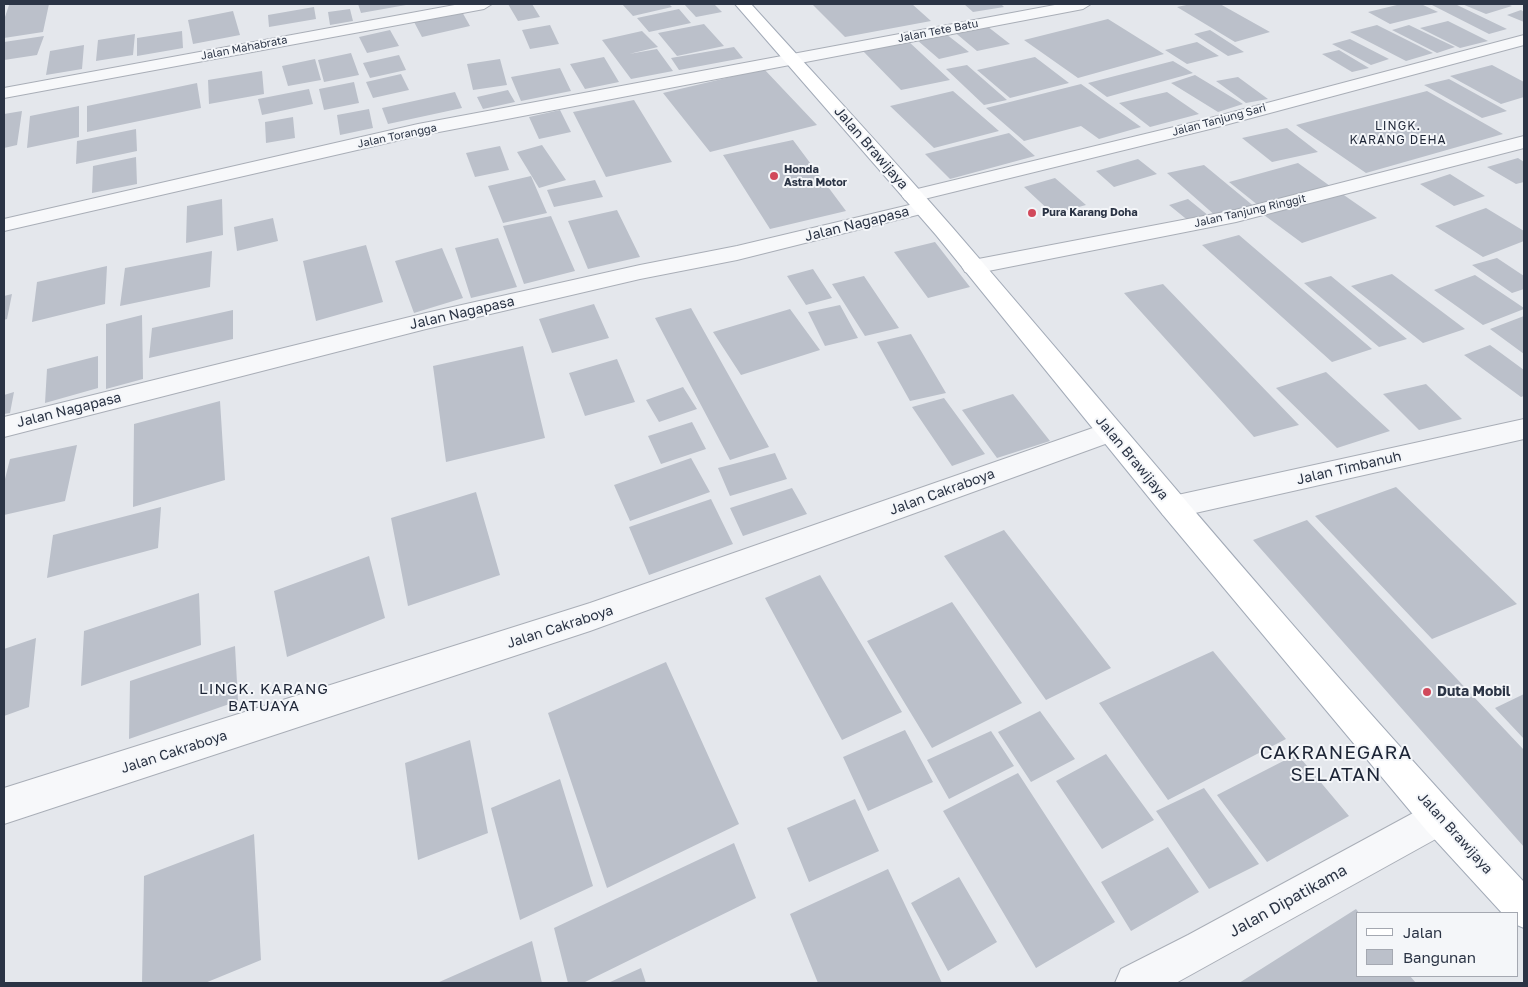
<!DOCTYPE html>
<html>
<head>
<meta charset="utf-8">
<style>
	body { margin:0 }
	#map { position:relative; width:1528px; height:987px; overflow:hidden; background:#e4e7ec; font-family:"Golos Text",sans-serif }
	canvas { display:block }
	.frame { position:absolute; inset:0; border:5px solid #2b3445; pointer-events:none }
	.legend { position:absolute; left:1356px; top:912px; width:162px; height:65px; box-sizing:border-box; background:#f4f6f9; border:1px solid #a4a8b1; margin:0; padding:6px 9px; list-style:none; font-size:15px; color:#2b3445 }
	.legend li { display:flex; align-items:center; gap:10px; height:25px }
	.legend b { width:25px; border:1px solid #a4a8b1 }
</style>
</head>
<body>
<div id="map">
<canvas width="1528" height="987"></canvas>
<div class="frame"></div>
<ul class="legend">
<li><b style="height:6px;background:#fff"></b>Jalan</li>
<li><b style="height:14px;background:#bbc0ca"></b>Bangunan</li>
</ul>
</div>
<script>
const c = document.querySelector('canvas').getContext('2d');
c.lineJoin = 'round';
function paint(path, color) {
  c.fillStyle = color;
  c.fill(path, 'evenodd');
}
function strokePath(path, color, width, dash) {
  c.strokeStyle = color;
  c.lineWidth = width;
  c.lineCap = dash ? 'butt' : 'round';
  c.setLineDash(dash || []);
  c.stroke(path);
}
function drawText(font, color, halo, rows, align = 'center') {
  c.font = font + ' "Golos Text",sans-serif';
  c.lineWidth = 4;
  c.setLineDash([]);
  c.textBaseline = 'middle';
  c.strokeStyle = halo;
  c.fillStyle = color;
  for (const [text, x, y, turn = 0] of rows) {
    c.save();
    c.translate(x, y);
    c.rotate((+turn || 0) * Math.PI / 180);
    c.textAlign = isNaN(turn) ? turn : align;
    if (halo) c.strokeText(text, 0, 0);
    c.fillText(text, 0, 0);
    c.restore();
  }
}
paint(new Path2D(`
	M49,4L43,32L4,38V20L9,5Z
	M358,4H406V5L361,13Z
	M508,4H532L540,17L518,21Z
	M622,4H669L672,7L633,16Z
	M684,4H714L722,12L696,17Z
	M812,4H912L931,21L845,37Z
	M964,4H1001L1004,7L973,12Z
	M1191,4H1220L1270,32L1235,42L1177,7Z
	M1401,4H1421L1438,12L1390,24L1368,12Z
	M1430,4H1455L1507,29L1489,34Z
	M1462,4H1507L1512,6L1486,14Z
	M314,7L316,19L269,27L268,15Z
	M350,9L353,21L330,25L328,12Z
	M679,9L691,23L649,32L637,18Z
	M461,10L470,26L422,37L413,20Z
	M1521,10L1524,12V22L1507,15Z
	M233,11L240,35L193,44L188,20Z
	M1108,19L1164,54L1078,78L1024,40Z
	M1448,21L1488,41L1460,48L1420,28Z
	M983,23L1010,44L977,51L952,30Z
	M704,24L724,46L677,56L658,33Z
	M550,25L559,44L530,49L522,30Z
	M1377,25L1433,53L1406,61L1350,32Z
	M1409,25L1455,47L1437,53L1392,30Z
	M390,30L399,46L367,53L359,37Z
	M1210,30L1244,52L1228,56L1194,34Z
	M182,31L183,48L137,56V38Z
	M642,31L658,47L629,54L657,49L673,71L631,79L602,40Z
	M135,34L133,55L96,61L98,40Z
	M946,34L969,52L939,59L917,40Z
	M44,36L37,55L4,60V42Z
	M1350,39L1389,59L1371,65L1332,44Z
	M908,41L950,80L901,90L862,50Z
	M1197,42L1219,56L1187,64L1165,50Z
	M84,45L82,69L46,75L50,51Z
	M734,47L743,58L679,70L671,58Z
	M1339,50L1369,68L1352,72L1322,54Z
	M351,53L359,75L324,82L318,60Z
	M399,55L406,70L370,78L363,63Z
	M604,57L619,82L585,89L570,64Z
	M1035,57L1069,83L1010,98L977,70Z
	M315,59L321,80L288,86L282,66Z
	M500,59L507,85L473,90L467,64Z
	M1173,61L1193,73L1107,97L1088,83Z
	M967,65L1007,100L984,105L946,69Z
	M1492,65L1524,82V97L1501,104L1450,76Z
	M560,68L571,91L521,101L511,77Z
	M764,69L817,125L710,152L663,93Z
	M262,71L264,94L209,104L208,80Z
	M401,74L409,90L373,98L366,82Z
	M1195,75L1243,104L1218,112L1171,83Z
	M1238,77L1268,99L1246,103L1216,81Z
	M1449,79L1507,111L1482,118L1424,85Z
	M354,82L359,103L324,110L319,89Z
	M197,83L201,108L87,132V106Z
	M1081,84L1141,127L1099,139L1081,126L1024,141L986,108Z
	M309,89L313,104L262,115L258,99Z
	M508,90L515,102L483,109L477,97Z
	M953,91L999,131L934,148L890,106Z
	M1427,91L1503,134L1366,173L1296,125Z
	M455,92L462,108L388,124L382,108Z
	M1167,92L1199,114L1150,127L1119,103Z
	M634,100L672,162L606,177L573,112Z
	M79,106V137L27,148L30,116Z
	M369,109L373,128L340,135L337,115Z
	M560,110L571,132L539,139L529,117Z
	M22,111L17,145L4,148V114Z
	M293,117L295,138L266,143L265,122Z
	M1287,128L1318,152L1272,162L1242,138Z
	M136,129L137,151L76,164L77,141Z
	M1009,133L1035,156L950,179L925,154Z
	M793,140L846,211L770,229L723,155Z
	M542,145L566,180L539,188L517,152Z
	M500,146L509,170L475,177L466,153Z
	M136,157L137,184L92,193L93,166Z
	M1518,158L1524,162V182L1516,184L1487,167Z
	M1138,159L1157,174L1114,187L1096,171Z
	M1298,163L1330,186L1259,206L1229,182Z
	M1204,165L1256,208L1217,217L1167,173Z
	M1450,174L1485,196L1454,206L1420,184Z
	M531,176L547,213L503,223L488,186Z
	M1055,178L1086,205L1053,214L1024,187Z
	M595,180L603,197L554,207L547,190Z
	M1338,191L1377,218L1302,243L1264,215Z
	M222,199L223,235L186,243L187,206Z
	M1188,199L1209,216L1190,222L1169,205Z
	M1486,208L1524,231V241L1483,257L1435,226Z
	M617,210L640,257L588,269L568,221Z
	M551,216L575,271L524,284L503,226Z
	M273,218L278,241L237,251L234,227Z
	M1239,235L1372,349L1332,362L1202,245Z
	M498,238L517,287L471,298L455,248Z
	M935,242L970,287L928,298L894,252Z
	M366,245L383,302L316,321L303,261Z
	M442,248L463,298L414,313L395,261Z
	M212,251L210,287L120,306L125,268Z
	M1497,258L1524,276V289L1512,293L1472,265Z
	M107,266L105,304L32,322L37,282Z
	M813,269L832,298L806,305L787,276Z
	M1392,274L1465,329L1423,343L1351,286Z
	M1475,275L1524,308V309L1483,325L1434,290Z
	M864,276L899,328L865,336L832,284Z
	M1331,276L1407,339L1379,347L1304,283Z
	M1163,284L1299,425L1254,437L1124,293Z
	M12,294L7,319L4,320V296Z
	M594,304L609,338L552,353L539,319Z
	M840,305L858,338L825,346L808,312Z
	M691,308L769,447L730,460L655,318Z
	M790,309L820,350L741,375L713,332Z
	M233,310V339L149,358L152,328Z
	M142,315L143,379L106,389V324Z
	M1524,316V354L1490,329Z
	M911,334L946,393L910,401L877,342Z
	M1490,345L1524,370V396L1521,397L1464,355Z
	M523,346L545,438L446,462L433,366Z
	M98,356V388L45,403L47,369Z
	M617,359L635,402L585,416L569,373Z
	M1326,372L1390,431L1337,448L1276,388Z
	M1426,384L1462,419L1419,430L1383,394Z
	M683,387L697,409L659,422L646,400Z
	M14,392L10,413L4,414V395Z
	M1013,394L1050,441L997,458L962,410Z
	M944,398L985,454L952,466L912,407Z
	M220,401L225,480L133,507L134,424Z
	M692,422L706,449L661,464L648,436Z
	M77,445L65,501L4,515V483L10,459Z
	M775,453L787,479L730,496L718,468Z
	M691,458L710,492L630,521L614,485Z
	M1396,487L1517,604L1432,639L1315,516Z
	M792,488L807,514L743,536L730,508Z
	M476,492L500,575L408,606L391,518Z
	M711,499L733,544L649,575L629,527Z
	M161,507L158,548L47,578L53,535Z
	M1307,520L1524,750V847L1253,540Z
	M1004,530L1111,668L1046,700L944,556Z
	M369,556L385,618L287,657L274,591Z
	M820,575L902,712L842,740L765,598Z
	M199,593L201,645L81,686L84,631Z
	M952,602L1022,703L932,748L867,641Z
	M36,638L29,707L4,716V649Z
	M235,646L238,701L129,739L130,681Z
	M1213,651L1286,739L1168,800L1099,703Z
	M666,662L739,824L607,888L548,713Z
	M1524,694V739L1495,708Z
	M1040,711L1075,759L1031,782L998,732Z
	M905,730L933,782L868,811L843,757Z
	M991,731L1014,766L949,799L927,760Z
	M470,740L488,833L418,860L405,763Z
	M1106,754L1154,820L1102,849L1056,781Z
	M1297,754L1349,816L1267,862L1217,795Z
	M1018,773L1115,922L1036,968L943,811Z
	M560,779L593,886L520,920L491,808Z
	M1204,788L1259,864L1209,889L1156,811Z
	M855,799L879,851L809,882L787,828Z
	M254,834L261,960L205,983H142L144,876Z
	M734,843L756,898L583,983H568L554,928Z
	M1168,847L1199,892L1131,931L1101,882Z
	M888,869L942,983H818L790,914Z
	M959,877L997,942L948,971L911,903Z
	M1356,909L1359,913H1357V976H1410L1416,983H1239Z
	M532,941L542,983H437Z
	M641,968L646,983H608Z`), '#bbc0ca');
const minor = new Path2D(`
	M460,4H492L484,9L4,98V88Z
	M1060,4H1091L1083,9L418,136L4,231V219L418,124Z
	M1524,35V45L1210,129L912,202L905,200L902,196L905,192L1199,121Z
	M1524,136V148L1236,222L973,274L965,272L962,267L965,262L973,260L1235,210Z
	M922,202L929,204L932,208L929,212L737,260L640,279L426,329L4,437V417L426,313L640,265L737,246Z
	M1524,419V439L1173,518L1163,515L1159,507L1163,499L1173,496Z
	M1110,422L1119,425L1123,432L1119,439L590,631L4,824V788L590,603Z
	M1439,799L1452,804L1457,817L1452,830L1176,983H1115L1121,969L1188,935Z`);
const major = new Path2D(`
	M735,4H751C818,78 886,151 952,227C1141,446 1325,670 1524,882V928L1517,925V913H1502L1426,830L1163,515L936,235Z`);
strokePath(minor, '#a9aeb7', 2);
strokePath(major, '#a3abb8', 2);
paint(minor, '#f7f8fa');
paint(major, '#fff');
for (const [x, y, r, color] of [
	[774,176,5,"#d1495b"],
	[1032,213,5,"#d1495b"],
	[1427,692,5,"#d1495b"]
]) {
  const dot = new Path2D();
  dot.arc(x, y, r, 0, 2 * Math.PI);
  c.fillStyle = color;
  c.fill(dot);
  strokePath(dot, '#f4f6f9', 2);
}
drawText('11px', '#2b3445', '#f4f6f9', [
	["Jalan Tete Batu",938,31,-11],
	["Jalan Mahabrata",244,48,-11],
	["Jalan Tanjung Sari",1219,120,-15],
	["Jalan Torangga",397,136,-12],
	["Jalan Tanjung Ringgit",1250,211,-13]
]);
drawText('bold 11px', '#2b3445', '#f4f6f9', [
	["Honda",784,170],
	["Astra Motor",784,183],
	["Pura Karang Doha",1042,213]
], 'left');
c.letterSpacing = '1px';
drawText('12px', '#1d2536', '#f4f6f9', [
	["LINGK.",1398,126],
	["KARANG DEHA",1398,140]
]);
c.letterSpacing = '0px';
drawText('14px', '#2b3445', '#f4f6f9', [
	["Jalan Brawijaya",871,148,49],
	["Jalan Nagapasa",857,224,-14],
	["Jalan Nagapasa",462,313,-13],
	["Jalan Nagapasa",69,410,-14],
	["Jalan Brawijaya",1132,458,50],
	["Jalan Timbanuh",1349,468,-13],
	["Jalan Cakraboya",942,492,-20],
	["Jalan Cakraboya",560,627,-18],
	["Jalan Cakraboya",174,752,-18],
	["Jalan Brawijaya",1455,833,48]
]);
drawText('bold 14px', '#2b3445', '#f4f6f9', [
	["Duta Mobil",1437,692]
], 'left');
c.letterSpacing = '1px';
drawText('15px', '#1d2536', '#f4f6f9', [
	["LINGK. KARANG",264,689],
	["BATUAYA",264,706]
]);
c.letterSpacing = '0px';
drawText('16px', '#2b3445', '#f4f6f9', [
	["Jalan Dipatikama",1288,901,-29]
]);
c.letterSpacing = '1px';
drawText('19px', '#1d2536', '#f4f6f9', [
	["CAKRANEGARA",1336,753],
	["SELATAN",1336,775]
]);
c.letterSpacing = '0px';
</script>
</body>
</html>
